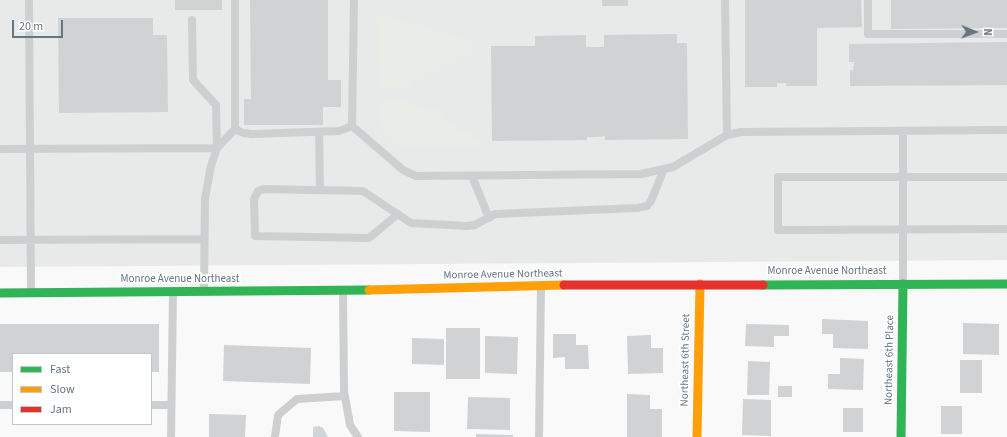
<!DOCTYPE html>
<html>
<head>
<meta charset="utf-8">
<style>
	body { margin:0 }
	#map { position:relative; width:1007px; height:437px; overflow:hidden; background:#f9f9f9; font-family:"Source Sans 3",sans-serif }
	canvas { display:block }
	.legend { position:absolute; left:12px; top:353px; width:140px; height:72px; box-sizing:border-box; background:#fff; border:1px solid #c1c8cd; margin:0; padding:5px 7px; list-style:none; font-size:12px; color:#657683 }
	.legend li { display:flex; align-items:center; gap:8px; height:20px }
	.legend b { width:20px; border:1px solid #c1c8cd }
	.north { position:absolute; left:955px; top:12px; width:40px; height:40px; -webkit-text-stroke:3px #fff; paint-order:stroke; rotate:91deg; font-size:11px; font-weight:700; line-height:16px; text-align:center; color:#657683 }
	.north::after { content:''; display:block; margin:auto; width:14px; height:18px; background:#657683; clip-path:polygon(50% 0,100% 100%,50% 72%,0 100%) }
	.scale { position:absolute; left:12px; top:20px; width:51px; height:18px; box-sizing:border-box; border:2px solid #657683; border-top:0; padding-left:5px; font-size:12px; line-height:14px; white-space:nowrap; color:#657683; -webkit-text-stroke:3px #fff; paint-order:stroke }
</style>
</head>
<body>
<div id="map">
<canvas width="1007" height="437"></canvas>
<ul class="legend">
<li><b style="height:5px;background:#30b455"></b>Fast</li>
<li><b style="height:5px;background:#ff9f0a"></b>Slow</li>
<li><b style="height:5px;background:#e5322d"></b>Jam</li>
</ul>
<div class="north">N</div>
<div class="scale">20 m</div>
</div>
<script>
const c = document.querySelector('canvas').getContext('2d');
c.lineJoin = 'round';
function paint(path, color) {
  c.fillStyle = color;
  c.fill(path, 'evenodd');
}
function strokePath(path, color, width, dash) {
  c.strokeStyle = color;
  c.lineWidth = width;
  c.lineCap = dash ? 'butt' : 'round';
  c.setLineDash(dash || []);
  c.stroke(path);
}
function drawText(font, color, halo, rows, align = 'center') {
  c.font = font + ' "Source Sans 3",sans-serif';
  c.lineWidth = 4;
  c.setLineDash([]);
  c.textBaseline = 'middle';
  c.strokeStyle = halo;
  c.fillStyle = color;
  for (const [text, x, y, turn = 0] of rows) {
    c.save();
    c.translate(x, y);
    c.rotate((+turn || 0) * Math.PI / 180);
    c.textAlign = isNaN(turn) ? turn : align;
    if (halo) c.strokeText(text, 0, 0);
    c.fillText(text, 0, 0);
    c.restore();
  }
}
paint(new Path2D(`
	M0,0H1007V260L0,267Z`), '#e8e9e9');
paint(new Path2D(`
	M378,17H391L472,40L473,55L457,56V64H442V71L426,72V79L411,80V87H379Z
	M379,100H411V107H426L427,110H442V122H458V131H473L472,139H482V147H401L395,145L381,129Z`), '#e8ebe6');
paint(new Path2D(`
	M319,426L323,428L328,437H313V427Z`), '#ced6d9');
paint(new Path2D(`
	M175,0H222V10H175Z
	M250,0H328V80H341V107H323V125H244V99H251Z
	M602,0H628V6H602Z
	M745,0H861L862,27L817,28V86H786V83H777V87H745Z
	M891,0H1007V28L891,29Z
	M58,18H153V35H167L168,112L59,113Z
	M677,34V43H687L688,139L605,140V136L597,137H587V140L492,141L491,46H535V36L586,35V47H604V35Z
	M1007,42V85L850,86V70H853L854,62H849V44Z
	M822,319L868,321V349L833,348V334H822Z
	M963,323L999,324V355L963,354Z
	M0,324H159V372H151V354H13V372H0Z
	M746,324L789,325V336H774V347L745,346Z
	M446,328H480V379H446Z
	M553,334H576V345H588L589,369H565V357L553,358Z
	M651,335V348H663V373L628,374L627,336Z
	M485,336L518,337L517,374L485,373Z
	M412,338L444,339V365L412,364Z
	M224,345L311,348L310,384L223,381Z
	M840,358L864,359L863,390L828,389V374H840Z
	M960,360H982V393H960Z
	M748,361L770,362L769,395H747Z
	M778,386H792V397H778Z
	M394,392H430V432L394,431Z
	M627,394L650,395V409H662V437H627Z
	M468,397L510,398V430L467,429Z
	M743,399L771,400V436L742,435Z
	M941,406H962V434H941Z
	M843,408H863V432H843Z
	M209,414L246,415L245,437H209Z
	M476,434L513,435V437H476Z`), '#d0d2d3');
strokePath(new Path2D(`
	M29,0L31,291
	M235,0V129L243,133L252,134L339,131L352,126
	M354,0L352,126L403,170L416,176L641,174L673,167L727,135L741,132L1007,130
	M725,0L727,135
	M868,0V34H1007
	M192,20L193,80L216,105L217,148
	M903,131V284
	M319,132L320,190
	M217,148L235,129
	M0,149L217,148L211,166L205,198L204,291
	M472,176L489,218
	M1007,177H778V230L1007,229
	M398,214L369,238L255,236L254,199L258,191L264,189L363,191L411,223L467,226L475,225L495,214L637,208L647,206L651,201L664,169
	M0,240L204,239
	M343,292L344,391L350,425L358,437
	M0,405H13
	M151,405H171
	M171,437L173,293
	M275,437L278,415L297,399L345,396
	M539,437L541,286`), '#cecfd0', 8);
strokePath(new Path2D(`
	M763,285L1007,284
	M0,293L369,290
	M901,437L903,284`), '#30b455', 9);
strokePath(new Path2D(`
	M369,290L564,285
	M697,437L700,284`), '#ff9f0a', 9);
strokePath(new Path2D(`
	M564,285H763`), '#e5322d', 9);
drawText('11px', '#657683', '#fff', [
	["Monroe Avenue Northeast",827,272],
	["Monroe Avenue Northeast",503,275,-1],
	["Monroe Avenue Northeast",180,280],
	["Northeast 6th Street",686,360,-89],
	["Northeast 6th Place",890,360,-89]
]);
</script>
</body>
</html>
